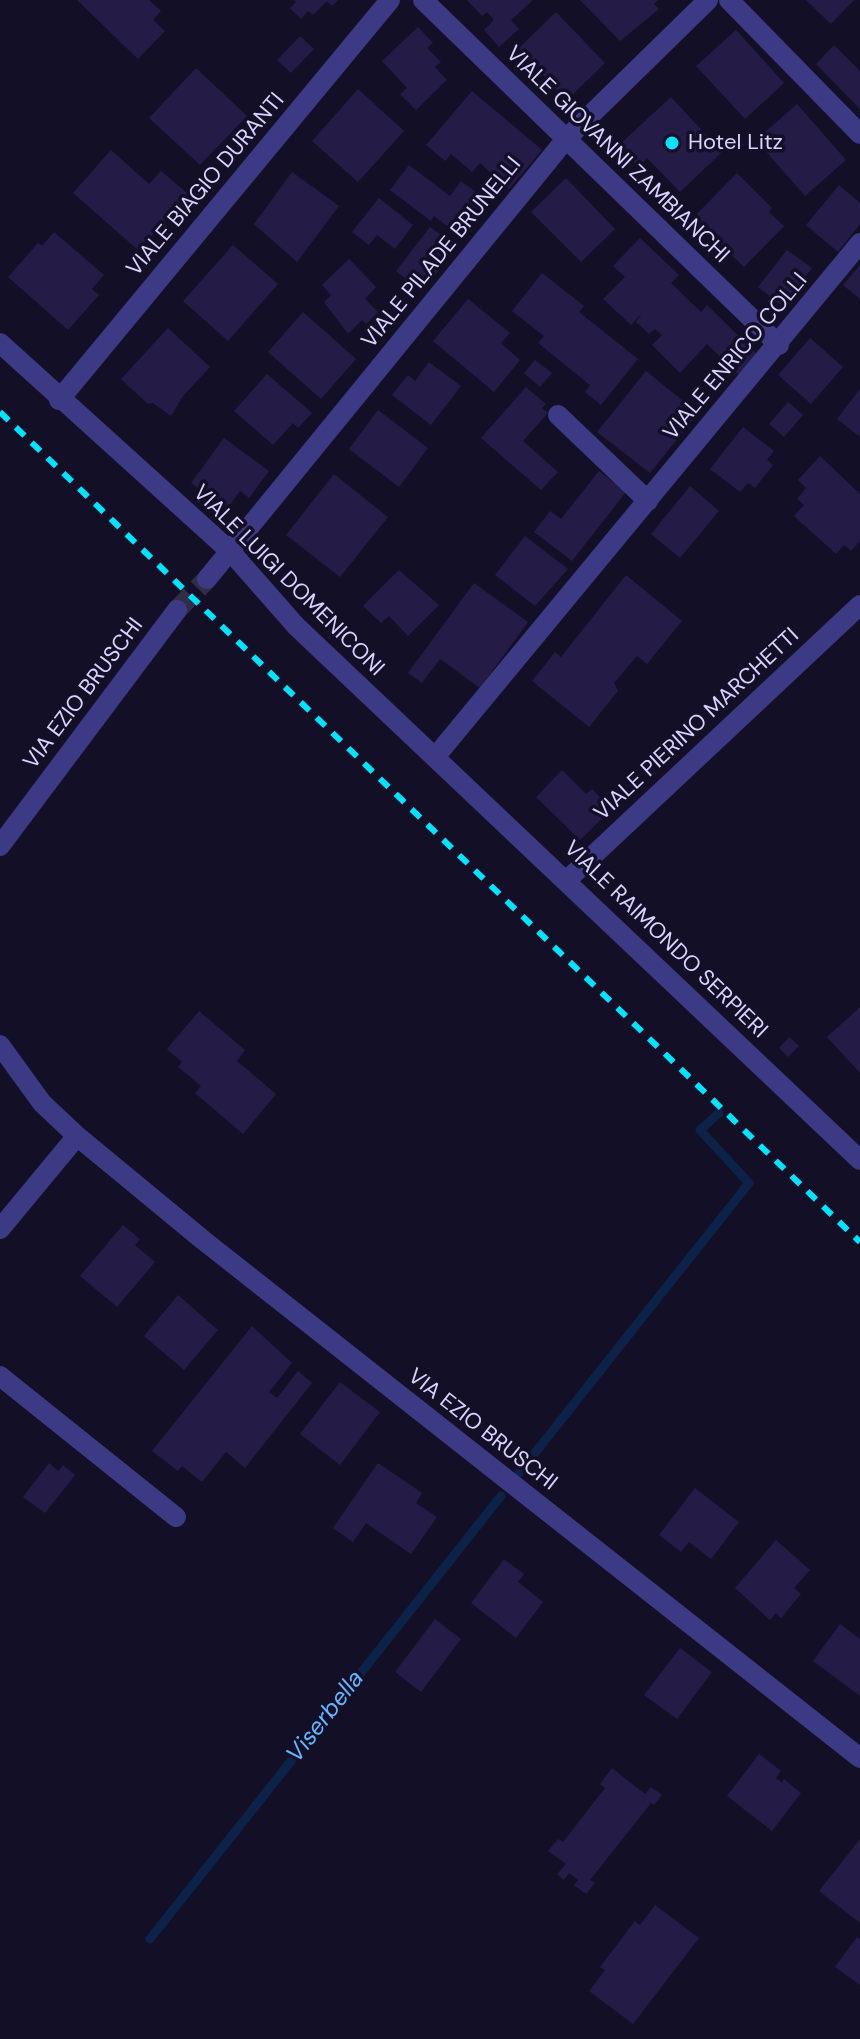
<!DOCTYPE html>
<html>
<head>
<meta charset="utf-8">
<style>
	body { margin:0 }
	canvas { display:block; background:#130f26 }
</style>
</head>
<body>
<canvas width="860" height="2039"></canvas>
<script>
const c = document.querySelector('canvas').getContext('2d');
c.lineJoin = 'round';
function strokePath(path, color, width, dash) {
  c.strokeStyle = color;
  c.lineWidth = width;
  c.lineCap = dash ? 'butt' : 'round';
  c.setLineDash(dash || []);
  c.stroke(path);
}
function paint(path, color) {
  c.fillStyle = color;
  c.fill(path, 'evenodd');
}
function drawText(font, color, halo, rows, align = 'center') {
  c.font = font + ' "DM Sans",sans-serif';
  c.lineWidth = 7;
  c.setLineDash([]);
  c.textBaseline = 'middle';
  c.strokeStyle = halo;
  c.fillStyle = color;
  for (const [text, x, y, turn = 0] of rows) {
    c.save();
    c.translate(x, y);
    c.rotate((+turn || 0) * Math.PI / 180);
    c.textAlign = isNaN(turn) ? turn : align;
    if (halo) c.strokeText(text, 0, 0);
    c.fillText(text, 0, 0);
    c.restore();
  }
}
strokePath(new Path2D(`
	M519,1473L749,1183L700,1130L719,1113
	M150,1939L501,1496`), '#0c2248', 9);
paint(new Path2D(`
	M77,0H149L161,11L153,20L165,31L138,59Z
	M294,0H338L332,6L327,1L313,15L308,11L301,19L290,8L296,2Z
	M467,0H533L511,20L519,29L499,47L484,30L494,20L487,12L482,16Z
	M580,0H658L654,4L659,9L620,41Z
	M806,0H854L831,24Z
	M556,12L605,63L567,100L518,49Z
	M418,27L433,43L427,48L441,62L435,67L447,80L416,110L400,94L407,88L382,61Z
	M736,30L784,83L745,119L696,66Z
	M300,36L314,49L291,73L277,60Z
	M834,45L860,71V109L816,64Z
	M196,68L247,116L200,165L149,118Z
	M358,89L404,131L358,182L312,141Z
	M472,91L542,150L509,189L480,163L472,172L451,154L445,161L426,145Z
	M671,97L722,152L680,192L647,158L638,167L618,146Z
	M797,104L846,160L805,196L756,140Z
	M111,150L149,184L161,171L188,194L139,251L73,193Z
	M409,165L450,196L461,181L476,192L473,194L484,209L467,232L451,220L447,226L434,216L431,221L390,190Z
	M292,172L339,206L297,262L254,224Z
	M737,173L772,208L769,212L784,226L744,267L693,218Z
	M566,178L615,229L581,262L531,212Z
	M839,185L860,203V224L838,252L806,225Z
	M379,198L413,225L395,249L377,235L369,245L352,232Z
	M430,227L457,247L422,292L396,271Z
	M54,232L104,275L92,289L99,295L68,330L8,277L38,243L42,246Z
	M640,238L679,275L671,283L701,312L707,305L762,359L743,379L707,344L680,373L652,345L662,335L655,329L649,334L636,322L642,313L631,325L603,299L625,277L613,266Z
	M233,245L278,284L228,341L183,301Z
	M787,250L812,268L782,306L758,287Z
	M349,259L376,287L365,299L378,312L366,324L362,320L348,334L324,302L331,295L322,285Z
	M860,265V299L843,285Z
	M542,273L584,306L579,312L638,359L601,405L585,392L590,385L538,343L544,336L512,311Z
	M468,299L510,333L501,343L520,360L494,392L433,341Z
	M303,312L356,359L321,399L268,352Z
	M168,328L210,367L183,396L171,416L153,403L148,404L121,379Z
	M810,338L843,367L811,404L778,375Z
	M535,360L552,373L540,387L524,373Z
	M429,362L461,386L431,425L392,395L408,375L415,381Z
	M646,371L698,413L650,473L597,432Z
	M267,374L312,413L298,428L293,423L273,445L234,411Z
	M526,387L546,404L542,408L548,413L523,441L558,472L541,490L481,438Z
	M860,389V437L837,419Z
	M788,402L803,415L784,437L769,424Z
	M378,410L428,448L399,487L349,449Z
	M743,427L774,451L767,460L773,465L755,488L748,483L740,492L710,469Z
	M224,438L269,471L249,498L240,491L226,510L191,483Z
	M820,456L860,494V541L851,551L844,545L836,554L794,516L804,505L797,499L806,488L798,480Z
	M599,471L626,492L572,561L534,532L550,511L561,519Z
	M334,474L388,517L340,577L286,535Z
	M690,486L719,511L680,558L651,534Z
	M525,536L568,569L535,606L495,575Z
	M399,570L439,605L408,636L389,616L381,623L363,606Z
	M626,575L682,621L647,664L637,656L614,683L618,691L589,727L532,681L555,652L561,657Z
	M474,583L528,622L480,688L440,659L422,683L408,673Z
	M562,770L586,794L592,789L612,809L580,840L536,797Z
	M860,1007V1073L827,1037Z
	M199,1011L245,1050L237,1061L276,1094L243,1134L195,1093L201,1086L178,1067L182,1062L167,1049Z
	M789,1037L799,1046L788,1057L779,1048Z
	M123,1225L140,1239L135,1245L155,1262L117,1307L80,1276Z
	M178,1295L218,1330L184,1370L144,1336Z
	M252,1326L292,1363L269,1392L277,1398L298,1371L312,1383L245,1468L226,1452L202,1482L182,1466L178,1471L152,1451Z
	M340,1382L380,1412L340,1465L300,1434Z
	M49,1463L58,1471L63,1465L75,1475L45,1513L23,1497Z
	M378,1463L422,1493L416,1503L437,1517L411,1554L366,1523L353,1542L333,1528Z
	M695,1488L739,1522L711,1559L689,1542L681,1552L659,1535Z
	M776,1540L810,1570L794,1588L801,1594L781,1618L776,1613L770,1620L735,1588Z
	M504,1559L524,1574L518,1582L543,1602L516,1638L471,1603Z
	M435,1619L461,1639L421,1692L395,1672Z
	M840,1624L860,1639V1696L813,1661Z
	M680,1648L712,1672L677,1719L644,1695Z
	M759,1754L781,1771L776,1778L782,1783L784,1779L801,1793L772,1831L727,1796Z
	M612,1768L645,1794L651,1787L662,1795L654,1805L651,1803L590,1880L595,1883L586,1894L574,1885L578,1880L569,1873L564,1880L557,1874L566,1864L548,1851L558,1839L563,1842L605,1788L600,1784Z
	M860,1839V1923L819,1891Z
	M655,1905L699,1938L633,2024L589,1991L605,1970L600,1967L635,1921L640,1925Z
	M857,1937L860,1939V1985L835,1967Z`), '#241b47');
strokePath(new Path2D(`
	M177,610L207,579`), '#312d47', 20, [20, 10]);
strokePath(new Path2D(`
	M423,0L779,345
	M729,0L860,134
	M0,343L231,552L296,626L860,1160
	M59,400L390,0
	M558,415L648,501
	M207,579L566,139L708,0
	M436,756L860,243
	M0,846L177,610
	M567,880L860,605
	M0,1045L42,1103L77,1136L203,1240L860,1758
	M0,1229L77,1136
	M0,1376L176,1517`), '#3d3a85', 20);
strokePath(new Path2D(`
	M0,412L860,1242`), '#00e5ff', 6, [12, 10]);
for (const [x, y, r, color] of [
	[672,143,8,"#00e5ff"]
]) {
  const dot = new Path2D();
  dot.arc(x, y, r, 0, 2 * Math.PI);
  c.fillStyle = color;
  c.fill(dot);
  strokePath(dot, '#130f26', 3);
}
drawText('22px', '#d9d4ff', '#130f26', [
	["Hotel Litz",688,143]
], 'left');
drawText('22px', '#d9d4ff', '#130f26', [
	["VIALE GIOVANNI ZAMBIANCHI",617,155,44],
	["VIALE BIAGIO DURANTI",206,185,-50],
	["VIALE PILADE BRUNELLI",442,253,-51],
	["VIALE ENRICO COLLI",736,357,-50],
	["VIALE LUIGI DOMENICONI",288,581,45],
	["VIA EZIO BRUSCHI",84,694,-53],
	["VIALE PIERINO MARCHETTI",697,725,-43],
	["VIALE RAIMONDO SERPIERI",665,940,44],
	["VIA EZIO BRUSCHI",482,1430,38]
]);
drawText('italic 24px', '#62b6ff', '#130f26', [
	["Viserbella",326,1717,-52]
]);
</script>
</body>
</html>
